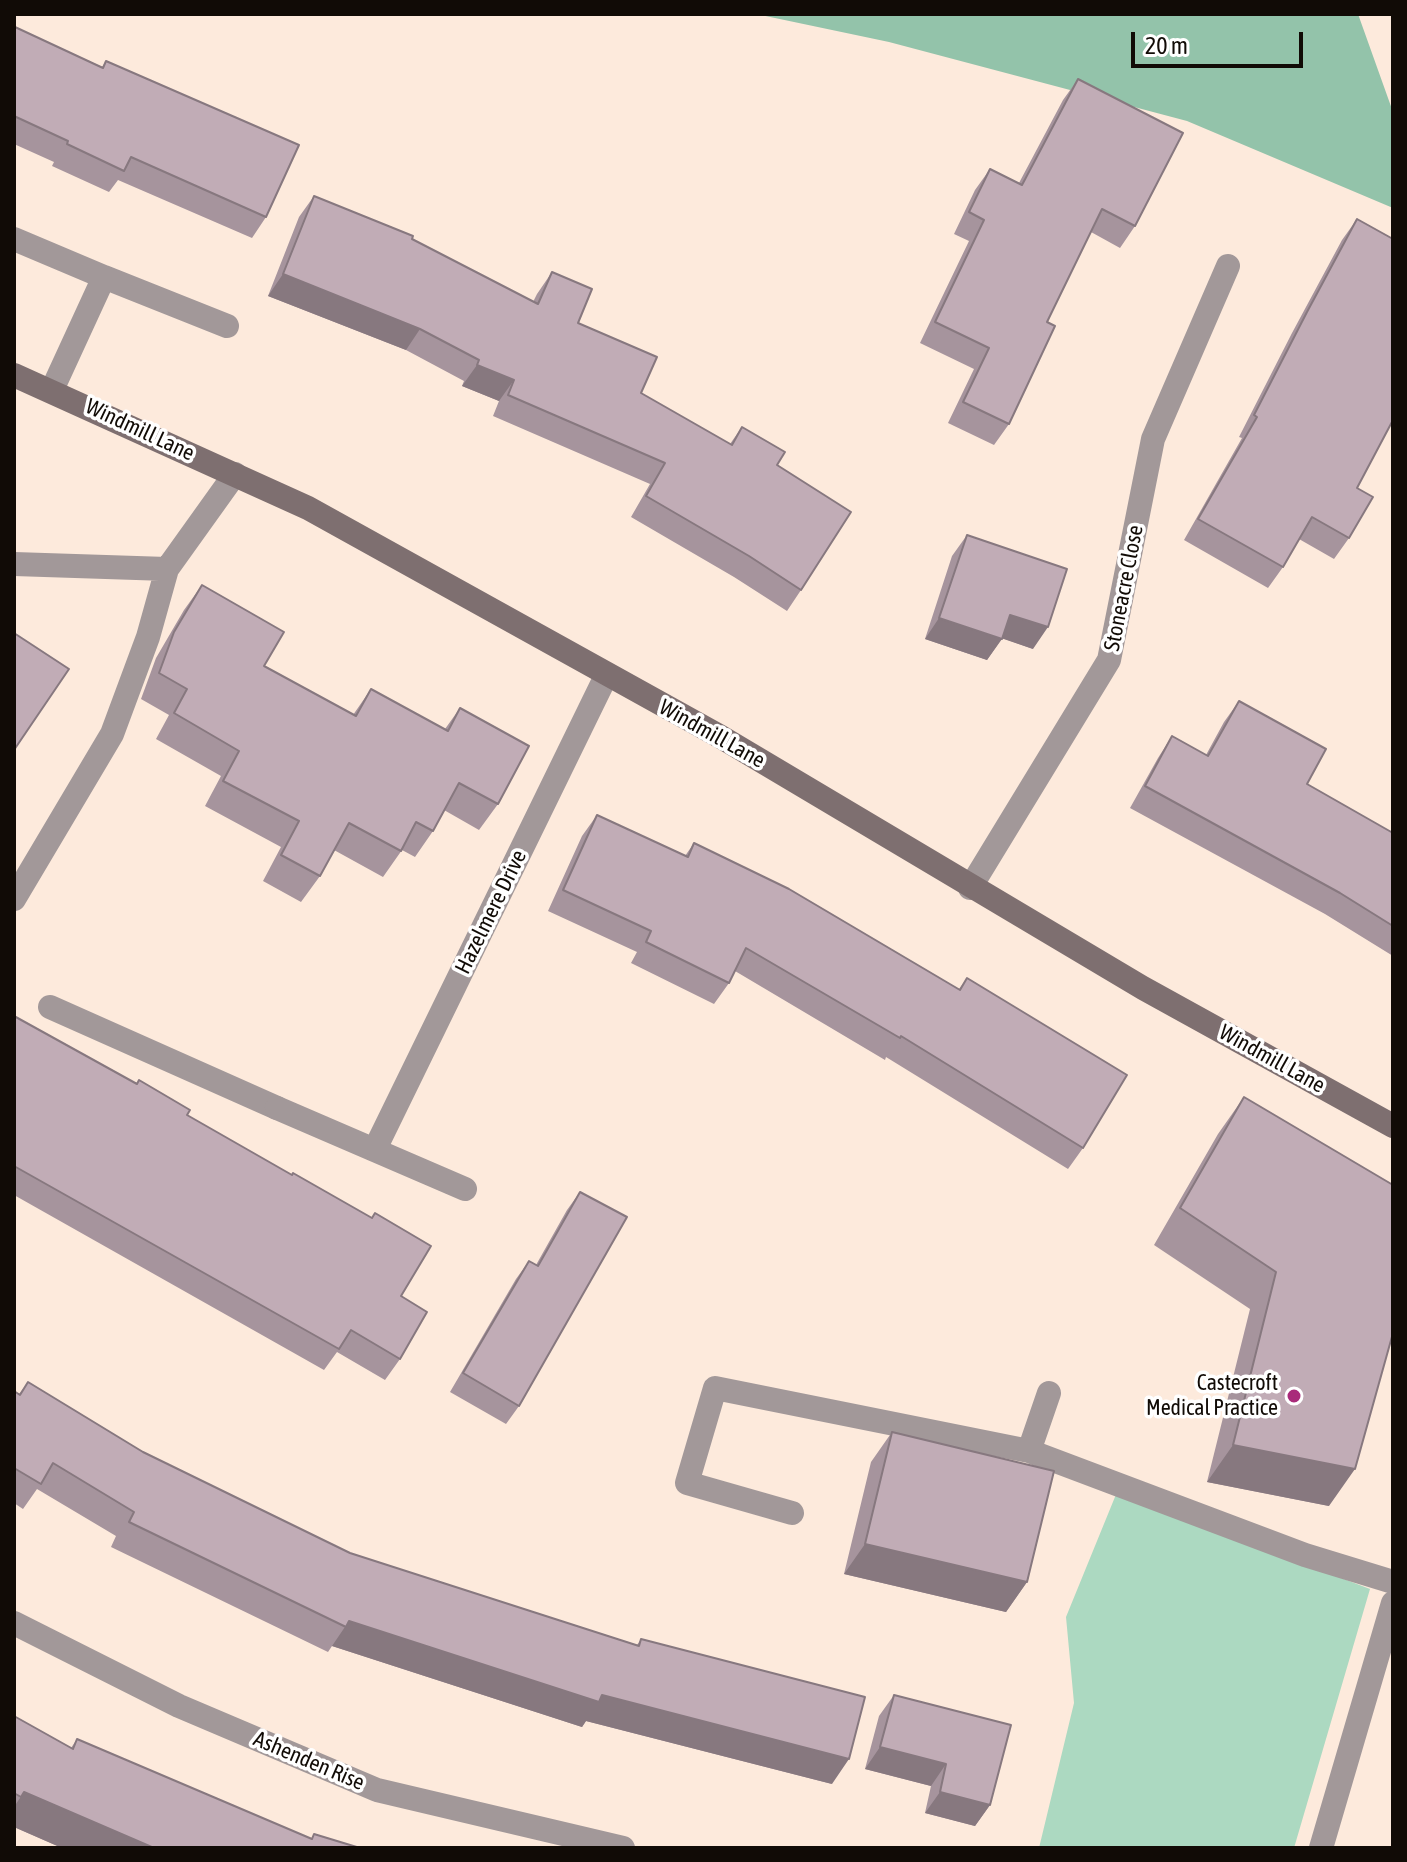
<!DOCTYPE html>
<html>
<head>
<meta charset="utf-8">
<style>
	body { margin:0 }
	#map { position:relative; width:1407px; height:1862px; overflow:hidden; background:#fdeadc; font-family:"Asap Condensed",sans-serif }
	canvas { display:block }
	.frame { position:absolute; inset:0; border:16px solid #110b06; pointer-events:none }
	.scale { position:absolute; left:1131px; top:32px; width:172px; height:36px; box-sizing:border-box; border:4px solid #110b06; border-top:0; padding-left:10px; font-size:24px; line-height:28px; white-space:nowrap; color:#110b06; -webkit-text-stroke:6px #fff; paint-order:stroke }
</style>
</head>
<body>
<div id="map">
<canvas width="1407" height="1862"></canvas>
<div class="frame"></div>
<div class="scale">20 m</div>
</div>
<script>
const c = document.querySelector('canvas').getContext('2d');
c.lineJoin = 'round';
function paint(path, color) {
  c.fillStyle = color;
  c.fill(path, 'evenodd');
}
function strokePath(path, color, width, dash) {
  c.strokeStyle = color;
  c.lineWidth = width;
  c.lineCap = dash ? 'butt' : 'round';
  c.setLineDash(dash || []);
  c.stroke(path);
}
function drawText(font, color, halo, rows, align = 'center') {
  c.font = font + ' "Asap Condensed",sans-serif';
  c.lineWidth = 7;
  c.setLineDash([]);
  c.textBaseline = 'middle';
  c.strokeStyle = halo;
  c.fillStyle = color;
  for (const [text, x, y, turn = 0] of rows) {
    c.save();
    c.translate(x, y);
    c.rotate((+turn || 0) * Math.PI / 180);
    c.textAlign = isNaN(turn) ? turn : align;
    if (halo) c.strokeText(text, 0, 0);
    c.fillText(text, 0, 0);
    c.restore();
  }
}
paint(new Path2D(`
	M1117,1492L1370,1589L1294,1848H1039L1074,1703L1066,1617Z`), '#acd9c1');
paint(new Path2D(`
	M756,14H1358L1393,112V208L1187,121L889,42Z`), '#93c3aa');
strokePath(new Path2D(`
	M14,239L104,277L52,390
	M104,277L227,326
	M50,1007L277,1108
	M1029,1451L1049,1393
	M792,1513L687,1483L715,1388L1029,1451L1305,1555L1393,1582`), '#a29899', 24);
strokePath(new Path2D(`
	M14,564L167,569L235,474
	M970,888L1109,660L1153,439L1228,266
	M14,899L112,734L148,637L167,569
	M277,1108L465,1189
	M375,1149L606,676
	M14,1623L179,1706L377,1790L623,1848
	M1321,1848L1393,1603`), '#a29899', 24);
strokePath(new Path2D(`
	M14,375L308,508L721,737L1143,988L1393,1126`), '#7e6f70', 24);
paint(new Path2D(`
	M14,27L102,67L106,61L266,217L252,238L118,180L109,192L52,166L54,162L14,144Z
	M1078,79L1135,226L1120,248L1091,232L1047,322L1009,424L994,445L948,423L974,369L920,343L969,241L954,234L975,190L990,169L1019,183L1063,100Z
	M314,196L412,239L533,302L537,294L552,272L578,323L641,393L730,444L742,427L777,465L801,590L787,611L734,577L631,517L650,484L493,416L499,401L462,386L464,381L406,350L268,296L299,217Z
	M1357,219V488L1349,538L1334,559L1299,539L1283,567L1268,588L1184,540L1242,438L1239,437L1292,333L1342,240Z
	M967,535L1033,649L1002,638L987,660L925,639L952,556Z
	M202,585L264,666L353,715L371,689L445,729L460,708L498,804L479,830L444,810L433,831L415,857L402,850L383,877L334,850L320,876L301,902L263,881L281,847L205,806L221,776L156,739L169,715L141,699L156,658L184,610Z
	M1239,701L1307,784L1393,833V956L1325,914L1130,808L1158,758L1172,736L1206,755L1224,722Z
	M597,815L685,856L694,843L959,989L967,978L1083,1148L1068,1169L886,1057L885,1060L735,971L729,983L714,1004L631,963L637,952L548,911L582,836Z
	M14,1016L187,1115L401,1296L400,1359L385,1380L337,1352L324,1370L14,1195Z
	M1244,1097L1329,1506L1207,1482L1250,1309L1154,1245L1218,1134Z
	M580,1192L519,1406L506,1424L450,1392L516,1279L529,1261L536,1265L567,1210Z
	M28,1382L143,1452L350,1553L637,1645L641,1639L832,1784L586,1721L582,1727L332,1646L328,1652L111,1547L116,1536L37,1489L23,1509L14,1503V1391L19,1394Z
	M892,1432L1027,1582L1006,1612L844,1574L871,1462Z
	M894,1695L990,1805L975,1826L925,1813L931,1786L865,1769L879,1716Z
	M14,1716L71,1748L77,1739L311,1839L314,1834L360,1848H62L14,1827Z`), '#a6949d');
paint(new Path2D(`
	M283,274L420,329L406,350L268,296Z
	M477,365L514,380L499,401L462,386Z
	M1010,615L1048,627L1033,649L995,636Z
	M939,618L1002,639L987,660L925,639Z
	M1233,1445L1355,1469L1329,1506L1207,1482Z
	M865,1544L1027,1582L1006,1612L844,1574Z
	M349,1621L602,1695L849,1759L832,1784L586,1721L582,1727L332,1646Z
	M880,1747L946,1764L931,1786L865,1769Z
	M24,1792L154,1848H62L14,1827V1807Z
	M940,1792L990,1805L975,1826L925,1813Z`), '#87787f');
const building = new Path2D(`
	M15,27L103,68L106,61L299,145L266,217L131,157L124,171L67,144L68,141L14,116Z
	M1078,79L1183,133L1135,226L1102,209L1047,322L1055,326L1009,424L963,402L989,348L935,322L984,220L969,212L990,169L1022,185Z
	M314,196L413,236L412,239L538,304L552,272L592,289L578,323L657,357L641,393L732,445L742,427L785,452L777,465L851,512L801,590L749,556L646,496L665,463L508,395L514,380L477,365L479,360L420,329L283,274Z
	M1357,219L1393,239V420L1357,488L1373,497L1349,538L1312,517L1283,567L1198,519L1257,417L1254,415L1307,312Z
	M967,535L1067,569L1048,627L1010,615L1002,639L939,618Z
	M202,585L284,632L264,666L356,716L371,689L448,731L460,708L529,746L498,804L459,783L433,831L416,822L401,851L349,823L320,876L281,855L299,821L223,781L239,751L174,713L187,689L159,673L174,632Z
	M14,633L69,669L14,750Z
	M1239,701L1326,749L1307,784L1393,833V926L1340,893L1145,786L1172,736L1208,756Z
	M597,815L688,857L694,843L789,889L960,990L967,978L1127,1075L1083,1148L901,1036L900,1038L746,948L729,983L646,942L651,931L563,890Z
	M14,1016L137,1084L139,1080L190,1110L187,1115L292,1175L293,1173L372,1218L375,1213L431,1246L401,1296L427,1312L400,1359L351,1330L339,1349L14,1166Z
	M1244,1097L1393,1185V1333L1355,1469L1233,1445L1276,1272L1180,1208Z
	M580,1192L627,1217L519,1406L463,1373L529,1261L538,1266Z
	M28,1382L143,1452L350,1553L639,1646L641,1639L865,1697L849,1759L602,1695L599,1702L349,1621L346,1627L129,1522L134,1512L53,1463L41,1484L14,1468V1391L20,1395Z
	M892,1432L1054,1471L1027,1582L865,1544Z
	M894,1695L1011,1725L990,1805L940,1792L946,1764L880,1747Z
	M14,1716L73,1749L77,1739L312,1839L314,1834L360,1848H154L24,1792L21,1797L14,1793Z`);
paint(building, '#c1acb6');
strokePath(building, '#87787f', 2);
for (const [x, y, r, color] of [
	[1294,1396,8,"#a92a7a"]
]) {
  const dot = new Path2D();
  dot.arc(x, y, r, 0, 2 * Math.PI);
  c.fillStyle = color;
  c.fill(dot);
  strokePath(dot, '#fff', 3);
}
drawText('22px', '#110b06', '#fff', [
	["Windmill Lane",140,430,25],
	["Stoneacre Close",1124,588,-79],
	["Windmill Lane",712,734,29],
	["Hazelmere Drive",491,912,-64],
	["Windmill Lane",1272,1059,29],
	["Ashenden Rise",309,1761,23]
]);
drawText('22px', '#110b06', '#fff', [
	["Castecroft",1278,1383],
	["Medical Practice",1278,1408]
], 'right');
</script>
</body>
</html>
